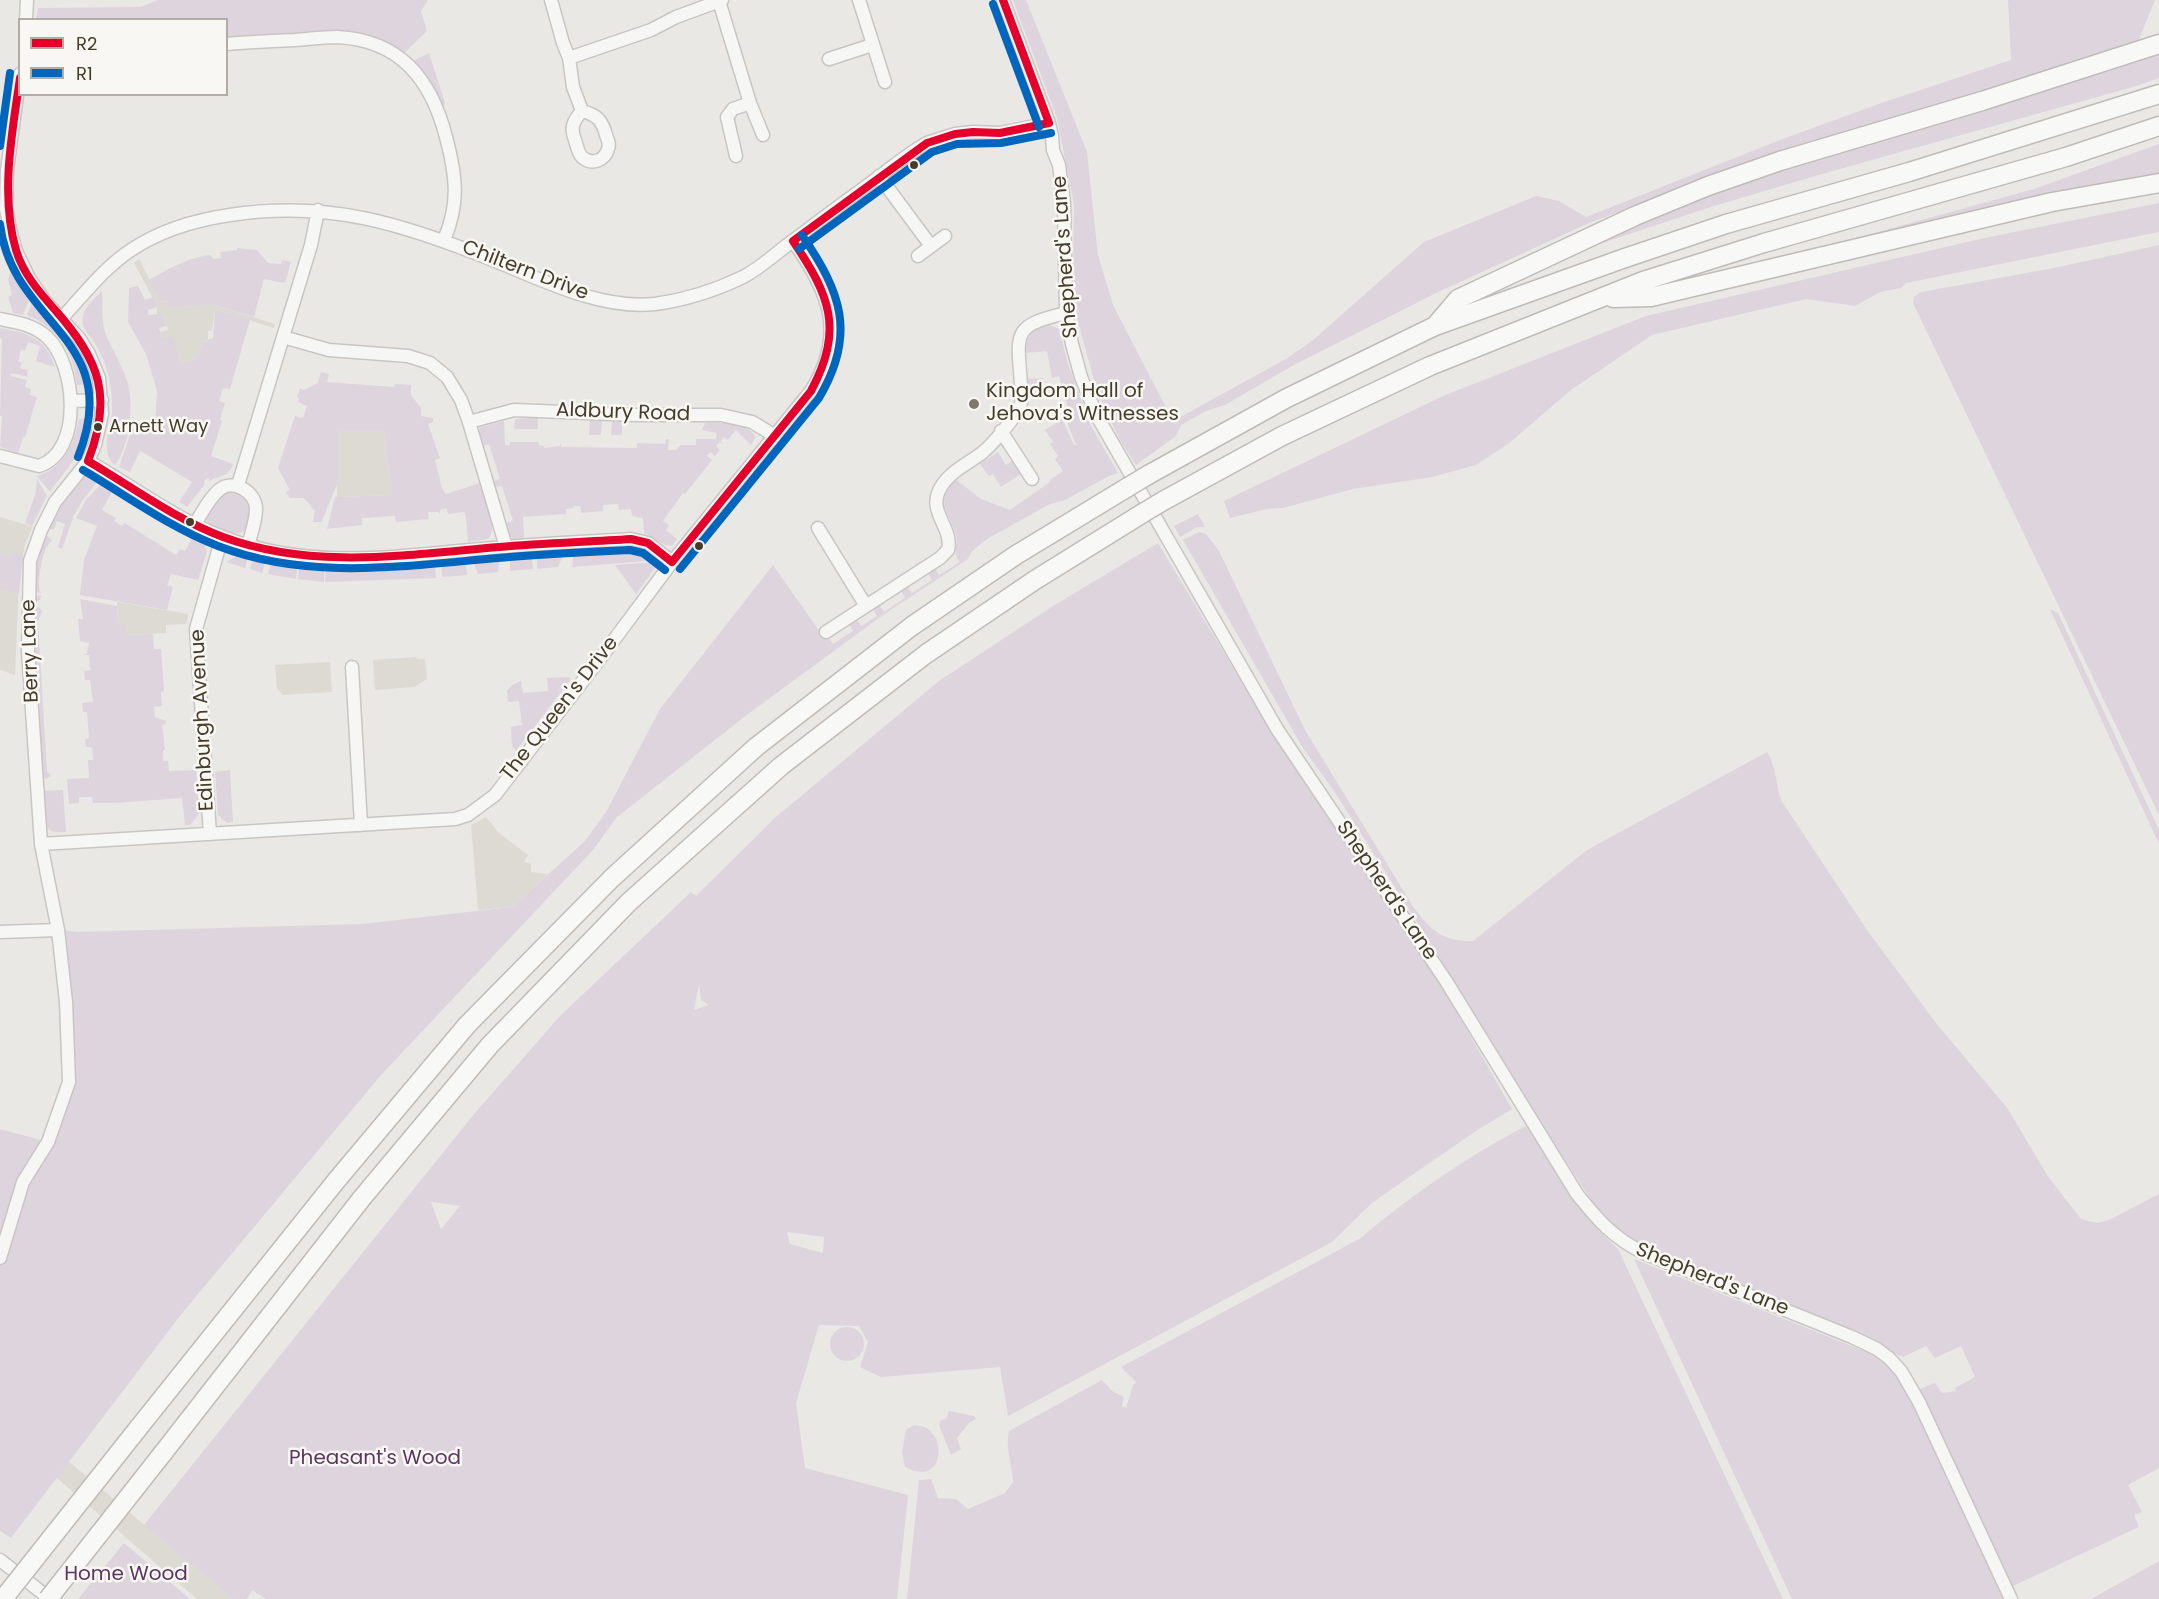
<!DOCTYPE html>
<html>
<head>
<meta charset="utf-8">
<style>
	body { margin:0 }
	#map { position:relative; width:2159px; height:1599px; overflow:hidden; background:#eae8e5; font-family:Poppins,sans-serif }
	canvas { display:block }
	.legend { position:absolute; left:18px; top:18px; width:210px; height:78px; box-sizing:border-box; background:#f9f7f3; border:2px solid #b1ada3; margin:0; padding:8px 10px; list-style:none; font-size:18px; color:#453d2a }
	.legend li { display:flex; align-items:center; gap:12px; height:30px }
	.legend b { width:30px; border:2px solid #b1ada3 }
</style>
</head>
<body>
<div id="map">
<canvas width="2159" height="1599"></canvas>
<ul class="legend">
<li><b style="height:8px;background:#e4002b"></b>R2</li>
<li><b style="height:8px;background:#0065bd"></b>R1</li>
</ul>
</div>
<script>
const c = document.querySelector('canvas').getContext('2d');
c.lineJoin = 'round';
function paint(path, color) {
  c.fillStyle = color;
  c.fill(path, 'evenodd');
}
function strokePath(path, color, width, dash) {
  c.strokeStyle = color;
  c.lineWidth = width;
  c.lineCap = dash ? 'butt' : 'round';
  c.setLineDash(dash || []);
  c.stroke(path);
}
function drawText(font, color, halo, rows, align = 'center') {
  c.font = font + ' Poppins,sans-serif';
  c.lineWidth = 5;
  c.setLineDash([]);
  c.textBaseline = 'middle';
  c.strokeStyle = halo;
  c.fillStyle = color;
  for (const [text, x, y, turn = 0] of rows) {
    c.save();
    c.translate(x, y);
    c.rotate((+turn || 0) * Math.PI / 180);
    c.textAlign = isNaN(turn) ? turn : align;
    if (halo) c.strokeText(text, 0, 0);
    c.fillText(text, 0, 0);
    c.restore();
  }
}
paint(new Path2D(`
	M139,259L161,301L180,306L211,304L275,324L274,328L215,309L212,330L208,331V339L206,343L202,342L198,358L181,363L176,347L163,339L161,332L168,330L167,326L161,314L157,315V306L134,263Z
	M338,431H384L392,495L337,497Z
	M0,517L33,527L25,544L19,581L15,675L0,670Z
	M117,602L188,614L187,624L166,625V633L127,635L118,625Z
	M416,657L417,659H425L427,679L414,687L375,690L373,660Z
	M330,662L332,692L283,695L277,688L275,665Z
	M486,817L499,833L528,855L524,862L531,864V872L548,874L512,907L478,910L471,825Z
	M0,1406L42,1439L233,1599H197L28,1453Z`), '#ddd9d3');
paint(new Path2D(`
	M158,0H428L421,11L427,31L403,54L341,32L299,33L227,39L226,20H36L38,8L141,7Z
	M1013,0H1026L1087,152L1098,255L1113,305L1173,421L1286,359L1313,340L1424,242L1536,196L1559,201L1586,217L1780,140L1884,102L2011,60L2008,0H2155L2138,42L1961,100L1783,150L1589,223L1436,293L1292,366L1225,405L1206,411L1181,425L1176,436L1136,465L1120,440L1097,391L1077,318L1073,279L1074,205L1057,118Z
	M429,53L445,103L444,107L442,109L411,62Z
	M2159,53V78L2133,87L1822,174L1714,206L1587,248L1586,246L1676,208L1767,174L1848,148L1984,111Z
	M2159,144V180L1828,248L1827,246L2034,189Z
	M2159,203V232L1906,283L1901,288L1880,292L1855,306L1806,299L1652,335L1571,390L1508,444L1476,465L1432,477L1353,489L1283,508L1267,509L1230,518L1224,501L1443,396L1646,316L1989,237Z
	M2159,245V815L1913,303L1914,297L1921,292L2054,268Z
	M237,248L257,250L268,263L281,264L282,260L291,262L285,283L264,279L254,317L211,304L168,307L167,302L161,301L149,280C168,269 189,257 210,255L214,259L221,258L220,252L237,250Z
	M13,271L30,298L23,315L13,313L8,297L12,295L8,280L10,273Z
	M138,286L145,300L153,297L158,307L148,310V315L161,314L167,326L159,328L163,339L173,336L181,363L198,358L202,342L206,343L209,339L213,338L215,309L250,320L230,389L223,388L219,401L225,403L220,420L222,421L211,456L233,464C229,477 219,475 210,481L208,478L204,481L205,484L187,507L179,502L192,482L144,453L140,451L130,472L119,467L132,428H148L149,424H155L157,391L146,354L128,322L129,288Z
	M102,291C103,304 101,320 105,332C112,350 123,366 128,384C134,404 129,449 115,465C99,452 111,429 112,412C113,390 108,364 96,345C93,339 85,332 83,326C82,323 83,314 84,312C87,305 97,296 102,291Z
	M32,302L59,328L78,352L90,384L77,385C73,350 60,329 27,315Z
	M1047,324L1059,329L1068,364L1091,426L1118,473L1109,476L1065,500L1050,504L987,539L971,552L968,559L883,615L744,717L616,818L593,850L382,1074L183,1312L11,1538L0,1531V1129L48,1142L69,1082L61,930L77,932L362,924L512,907L585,841L606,812L660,709L773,565L825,639L828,637L833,644L853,631L849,624L856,619L861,626L877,616L873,609L879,605L884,612L905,598L901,591L907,587L912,593L932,580L928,573L935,569L939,575L960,562C951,549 959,548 956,535C950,514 933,499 955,479L981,499L1010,510L1050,482V480L1063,471L1055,459L1058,456L1050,444L1053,442L1045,430L1062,419L1074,445H1076L1064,414L1069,411L1059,376L1052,378L1047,351L1026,353C1025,337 1033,329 1047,324Z
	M0,328C28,333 45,337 55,367L38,362L36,361L40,346L28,342L25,351L21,350L18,361L22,363L20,368L28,370L27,375L29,377L11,373L10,376L27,380L25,387L31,389L30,395L37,397L25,437H23L18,453L0,447L2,416H0L2,339L0,338Z
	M321,372L329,374L327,382L394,387L395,384L411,385V395L421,408V416L433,418V422L428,424L440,458L435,460L442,488L446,494L480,483C484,498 500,526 488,539L468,542L466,518L464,512L448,514L446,508L440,510V514L438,512H428L429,519L396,522L395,516L362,518V525L327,529L335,497L392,495L384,431H338V482L321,523V522H313L315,511L310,506L311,505L303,498H290L286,492L290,490L278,468L295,416L303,418L307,406L298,402L299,398L297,397L300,388L304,390L318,383Z
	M1043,378L1044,383L1029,392L1028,379Z
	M538,417V429H514L515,419Z
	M90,418C85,452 68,466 50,492L37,476C64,468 74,444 79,419Z
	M590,419H602L601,435H589Z
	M612,420H622V435H611Z
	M504,421L505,445H510V442H539V445L544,446V448L560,446L561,442V447L637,448V443L665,444L666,439H669L668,450H676L680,445H696V439H716L717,433L702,430L705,423C722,423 746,421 756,437L751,445L736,430L728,440L724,437L721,441L724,445L720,442L716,446L720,450L715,456L710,452L707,456L712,460L685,494L683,493L663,521L669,525L666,530L677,539L672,546L665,545L644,533L643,518L632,516L631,509L619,510L618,504L603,505V511L581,513L580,506H573V508L566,509V514L523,517L524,538L513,539L508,534L504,524L513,521L502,486L495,487L492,486L494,481L500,479L489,444L479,447L477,433L481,427Z
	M998,452L1006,465L1012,461L1021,474L1001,487L993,474L989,476L980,464Z
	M92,472L101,475L100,478L83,500L74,515L62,549L58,547L65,524L57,521L54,529L47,530C55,514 73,476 92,472Z
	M37,479L47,496L32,526L25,523L36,492Z
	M102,483L113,490L102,510L116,518L114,521L122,526L124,523L128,525L176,555L180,549L185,551L193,536L203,541L207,552L198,580L171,574L167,585L173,587L167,610L80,595L84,560L97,526L76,518L86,500Z
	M225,491C252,492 253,508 247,529C235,539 213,532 206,519V515Z
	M1198,514L1205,527H1197L1180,537L1174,526Z
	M1199,532L1206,534L1219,551L1305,730L1414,908C1431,930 1443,942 1473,941L1587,850L1767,752C1776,766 1776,784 1781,800L1867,930L1936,1023L2008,1109L2047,1175L2081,1219L2097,1223L2109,1220L2159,1194V1468L2128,1485L2142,1512L2134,1515L2139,1527L2013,1586L1920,1389L1935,1383L1942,1393L1956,1391L1955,1388L1975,1377L1961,1346L1935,1358L1926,1346L1903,1357L1656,1254L1625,1237L1601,1215L1538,1119L1452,980L1448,971L1334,791L1303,748L1183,540Z
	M46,535L52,540C50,543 48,545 46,548C42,557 36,585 41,593L32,592L36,564Z
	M1158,543L1260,713L1440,983L1512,1109L1479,1129L1373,1202L1332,1242L1008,1416L1000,1367L881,1377L860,1367L868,1342L859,1326L819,1325L796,1403L805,1468L908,1495L897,1599H266L252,1590L247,1599H233L144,1525L474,1114L560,1016L691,892L696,896L776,817L939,681L1053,606ZM699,984L701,1000L709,1005L694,1010ZM431,1202H432L460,1206L441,1229ZM787,1232L824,1237L823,1253L790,1244Z
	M631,544L647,549L658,560L572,567L574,548Z
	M248,550L250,551L245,568L226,562Z
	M565,550L558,567L537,569V551Z
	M255,552L267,555L262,573L250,569Z
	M531,552L533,569L510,571V553Z
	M12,553L23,555L19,594L0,588V554L10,557Z
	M500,554L498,572L478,574L472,557Z
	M273,556L298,561L296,579L268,574Z
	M465,556L467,575L442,577L441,558Z
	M434,559L436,578L325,582L326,564H379Z
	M300,561L324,564V582L298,579Z
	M656,562V567L636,594L615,565Z
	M41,595L40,600L35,602V606L40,608L42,611L38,622L47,771L51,776L46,779L41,776L36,711L32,597Z
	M80,599L117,606L118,625L126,624L127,635L153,634L154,649H161L164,691L161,692L162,706L154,707L155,717L166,721V724L162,725L165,750H163V761H168L169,771L196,770L199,814L190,825H185L182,798L116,803H93L92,797H79V803L69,804L67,779L89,778L88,760H93L92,747H86L85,739L89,738L87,712H83L82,703L93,702L90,680H85L84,671L90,670L89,655H83L87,653L89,643L80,641L78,619H83Z
	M2050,609L2058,613L2159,830V844Z
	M569,677L571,679L516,751L512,746L511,727L522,725L519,701L508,702L507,691L512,685L521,681L523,693L548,691L547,678Z
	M573,681L574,683L520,753H518Z
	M230,770L233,822L227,823L218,815L215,772Z
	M63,790L66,832C56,832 50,834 45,823L42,791Z
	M1526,1126L1597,1229L1618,1249L1783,1599H907L919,1480L931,1479L938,1498L956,1499L968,1509L1005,1493L1013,1482C1012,1465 1005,1447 1009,1431L1102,1380L1112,1391L1124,1397L1122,1406L1126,1408L1133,1385L1136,1382L1121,1367L1361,1238C1408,1197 1470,1155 1526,1126Z
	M1634,1259L1869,1353L1884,1363L1901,1380L1930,1432L2007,1599H1792Z
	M830 1344a17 17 0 1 1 34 0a17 17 0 1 1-34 0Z
	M949,1411L974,1416L976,1419L969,1423L957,1438L961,1449L951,1455L939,1425L941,1420L946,1419Z
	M914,1425C919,1426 924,1426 928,1429C947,1443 941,1486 905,1467L902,1452L906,1430Z
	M124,1543L190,1599H78Z
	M2159,1561V1599H2091Z`), '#ddd4dd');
const minor = new Path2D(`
	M551,0L563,43L569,58L573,87L582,111
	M859,0L885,82
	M1003,0L1049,123L1052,136L1053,150L1059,165L1064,203L1066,313L1072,344L1081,377L1097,416L1277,729L1446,981L1577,1194C1598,1220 1613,1238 1644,1253L1852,1337L1877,1349L1889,1358L1901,1371L1919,1402L2011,1599
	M719,1L750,103L763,135
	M26,20L27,0
	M226,44C249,42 272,41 295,40C309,39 323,37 337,37C400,40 431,79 446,137C456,175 460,203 444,240
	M569,58L651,30L676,17L722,0
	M829,59L872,45
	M582,111C597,115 602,120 606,135C608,140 610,144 608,149C605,160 592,166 582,157C578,153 577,146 575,140C570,128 573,121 582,111Z
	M736,156L727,117L733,109L750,103
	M879,176L931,246
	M918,256L945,236
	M62,318C84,294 104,268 131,250C161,230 195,220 230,215C329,200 403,224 493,260C542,280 601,310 655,304C685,300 716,290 743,277C762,267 777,252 794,240C820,220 846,201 872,182C890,169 907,154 927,143L955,134L973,132L1000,133L1049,123
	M0,319C16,322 34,325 47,337C76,364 84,451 39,466L0,456
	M283,337L329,350L408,356L430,363L447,377L461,400L469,422L506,547
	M72,401L102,400
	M469,422L514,410L637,415H721L752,422L775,436
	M1001,431L1032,479
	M88,461C132,486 175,519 223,537C308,570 393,557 481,549C531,544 581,542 631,539L648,543L672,562
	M238,485L311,245L318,210
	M195,524C202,513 209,498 219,490C233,478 256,492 256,509C256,521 251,534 248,546
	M818,528L866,606
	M826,632L940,558L948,550C953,529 930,513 938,493C946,473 966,465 982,453C992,445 1014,419 1020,407C1023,399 1022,392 1021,384C1017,332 1012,326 1066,313
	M352,667L361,825
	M210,834L196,629L222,537
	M41,844L455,819L468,815L495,795L599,660L672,562L811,391C847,334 829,291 793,241
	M0,932L58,930
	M0,1258L23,1182L48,1142L69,1082L66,1002L58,930L41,844L28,651L30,561L41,530L55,502L88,461L95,445L102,414L99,378L89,354L79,338L44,300L29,278L16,251L10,229L6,209L7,170L20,74
	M0,1560L50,1599`);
const highway = new Path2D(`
	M1613,298L1651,297L2052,202L2159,183
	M1435,326L1458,299L1635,216L1708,186L1780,161L1982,101L2159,44
	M1148,475L1287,398L1435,326L1625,258L1726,224L1909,172L2159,94
	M1163,501L1282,436L1430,366L1643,281L1764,243L2066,157L2159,126
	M136,1431L336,1181L467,1025L612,878L756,747L912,626L1016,555L1128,487
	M163,1453L362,1198L490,1045L629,902L781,766L926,654L1035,580L1143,513`);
strokePath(minor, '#c8c6c3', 15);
strokePath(highway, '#bfbcb7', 21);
strokePath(minor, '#f6f6f4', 12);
strokePath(highway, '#f8f8f7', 18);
const highwayBridge = new Path2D(`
	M1128,487L1148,475
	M1143,513L1163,501
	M3,1599L136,1431
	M48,1599L163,1453`);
strokePath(highwayBridge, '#bfbcb7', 21, []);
strokePath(highwayBridge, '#f8f8f7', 18);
strokePath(new Path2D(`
	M1003,0L1049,123
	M20,78C12,133 0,195 16,250C23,274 40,293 56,311C100,361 113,397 88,461
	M793,241L927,143L955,134L973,132L1000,133L1049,123
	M88,461C132,487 175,519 223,537C313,570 406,555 499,547C543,543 587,542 631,539L648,543L672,562
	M672,562L811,391C844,329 830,296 793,241`), '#e4002b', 8);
strokePath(new Path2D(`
	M993,4L1039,127
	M0,146L10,73
	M0,224C12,326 126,337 78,457
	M799,249L932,152L957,144L1001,143L1051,133
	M83,470C127,496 169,527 218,546C308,581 404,566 498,558C542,554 586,552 630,550L643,553L665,570
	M680,569L819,398C857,334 841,292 802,235`), '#0065bd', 8);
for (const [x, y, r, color] of [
	[914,165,5,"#453d2a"],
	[974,404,6,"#7f796b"],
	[98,427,5,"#453d2a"],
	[190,522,5,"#453d2a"],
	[699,546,5,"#453d2a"]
]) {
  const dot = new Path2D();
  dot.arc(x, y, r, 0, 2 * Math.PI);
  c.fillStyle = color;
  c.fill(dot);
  strokePath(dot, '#f9f7f3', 2);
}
drawText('18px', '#453d2a', '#f9f7f3', [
	["Arnett Way",109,427]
], 'left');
drawText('20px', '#453d2a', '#f9f7f3', [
	["Shepherd's Lane",1066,257,-94],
	["Chiltern Drive",525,271,21],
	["Aldbury Road",623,413,2],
	["Berry Lane",31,651,-92],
	["The Queen's Drive",560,709,-52],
	["Edinburgh Avenue",203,720,-93],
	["Shepherd's Lane",1386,891,56],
	["Shepherd's Lane",1712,1280,22]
]);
drawText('20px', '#453d2a', '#f9f7f3', [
	["Kingdom Hall of",986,392],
	["Jehova's Witnesses",986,415]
], 'left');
drawText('20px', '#5c3661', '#f9f7f3', [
	["Pheasant's Wood",375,1459],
	["Home Wood",126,1575]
]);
</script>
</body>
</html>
